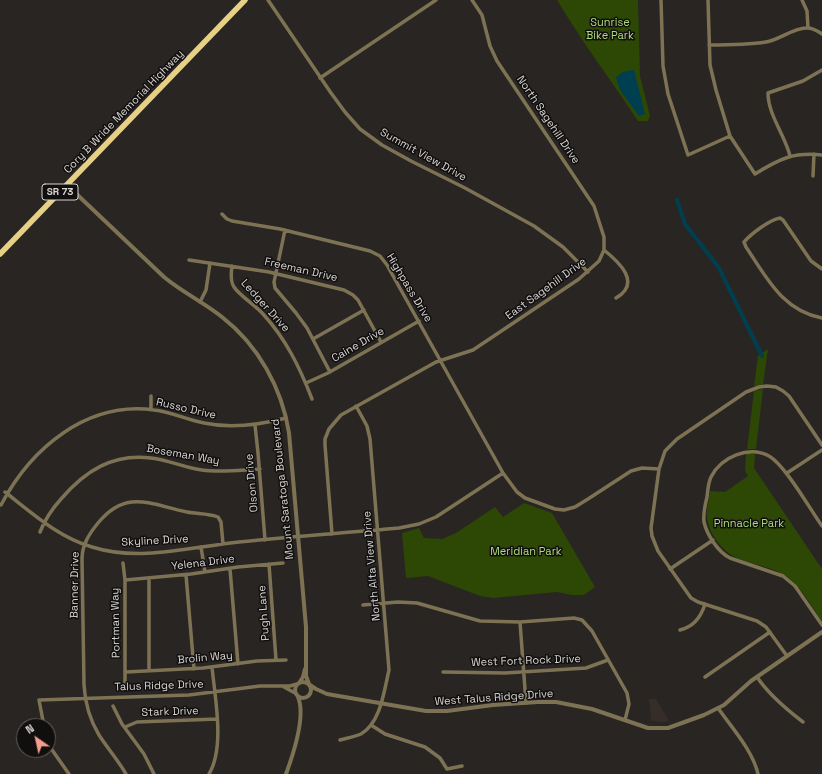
<!DOCTYPE html>
<html>
<head>
<meta charset="utf-8">
<style>
	body { margin:0 }
	#map { position:relative; width:822px; height:774px; overflow:hidden; background:#292523; font-family:"Space Grotesk",sans-serif }
	canvas { display:block }
	.north { position:absolute; left:16px; top:718px; width:40px; height:40px; box-sizing:border-box; background:#110f0e; border:1px solid #615e5d; border-radius:50%; rotate:326deg; font-size:11px; font-weight:700; line-height:16px; text-align:center; color:#d8d5d4 }
	.north::after { content:''; display:block; margin:auto; width:14px; height:18px; background:#f49d8c; clip-path:polygon(50% 0,100% 100%,50% 72%,0 100%) }
</style>
</head>
<body>
<div id="map">
<canvas width="822" height="774"></canvas>
<div class="north">N</div>
</div>
<script>
const c = document.querySelector('canvas').getContext('2d');
c.lineJoin = 'round';
function paint(path, color) {
  c.fillStyle = color;
  c.fill(path, 'evenodd');
}
function strokePath(path, color, width, dash) {
  c.strokeStyle = color;
  c.lineWidth = width;
  c.lineCap = dash ? 'butt' : 'round';
  c.setLineDash(dash || []);
  c.stroke(path);
}
function drawText(font, color, halo, rows, align = 'center') {
  c.font = font + ' "Space Grotesk",sans-serif';
  c.lineWidth = 3;
  c.setLineDash([]);
  c.textBaseline = 'middle';
  c.strokeStyle = halo;
  c.fillStyle = color;
  for (const [text, x, y, turn = 0] of rows) {
    c.save();
    c.translate(x, y);
    c.rotate((+turn || 0) * Math.PI / 180);
    c.textAlign = isNaN(turn) ? turn : align;
    if (halo) c.strokeText(text, 0, 0);
    c.fillText(text, 0, 0);
    c.restore();
  }
}
paint(new Path2D(`
	M649,699H656L669,721L662,722L648,720L651,719Z`), '#372d28');
paint(new Path2D(`
	M557,0H638L640,76L650,116L648,121H638C611,80 582,42 557,0Z
	M768,349L763,385L754,386L758,356Z
	M763,389L756,449H747L754,391Z
	M746,454H755L754,468L822,569V622C811,606 801,585 784,575C770,566 752,565 737,558C723,552 709,534 707,518C706,509 709,500 710,491L725,492L748,476L745,470Z
	M524,503L552,513L595,587L584,595H572L557,592L493,598L480,596L428,576L406,578L402,533L419,528L424,538L442,539L456,533L495,507L503,517Z`), '#2d4705');
paint(new Path2D(`
	M634,70L645,114L639,116L620,90L616,78C621,71 626,71 634,70Z`), '#003f4f');
strokePath(new Path2D(`
	M677,200L685,224L719,268L762,356`), '#003f4f', 4);
strokePath(new Path2D(`
	M268,0L331,93L345,112L360,129L382,145L411,161L465,188L534,226L563,247L588,272
	M661,0L663,66L668,94L688,155L730,136
	M708,0L710,65L716,90L730,136L755,174C779,159 793,152 822,155
	M802,0L807,11L808,28
	M709,45C728,45 747,45 766,42C779,40 795,27 807,28C812,28 818,31 822,34
	M320,78L436,0
	M790,156C785,135 768,115 768,93L803,81L822,70
	M813,176L814,154
	M222,214L227,219L232,221L280,229L370,251L380,256L387,265L503,473L517,492L525,498L555,509L564,510L575,507L588,499L631,471L642,468L659,469
	M285,230L274,282L275,288L296,313L307,328L330,372
	M604,250C619,262 642,283 616,298
	M189,260L269,272L344,290L353,295L358,300L381,342
	M232,266C231,273 230,281 234,287C239,295 256,306 263,314C286,339 300,368 312,399
	M822,269L811,261L783,220L780,218C769,220 751,234 744,242L746,247C767,278 782,310 822,318
	M200,302L206,290L210,263
	M313,339L364,310
	M306,383L328,373L419,321
	M151,410V396
	M255,425L258,453L265,540
	M787,473L822,450
	M5,492C32,513 58,537 92,547C139,562 191,547 239,542C292,536 346,533 399,528L419,524L436,517L503,473
	M1,505C31,448 87,401 154,410C172,412 187,420 204,423C232,429 259,425 286,418
	M822,526C810,509 785,465 769,456C749,445 721,457 711,477C708,483 708,490 707,497C705,505 703,514 704,522C707,535 718,552 730,558L783,576L795,586L822,625
	M40,532C45,519 52,509 61,499C85,471 113,453 151,458C169,460 185,468 202,470C221,473 240,470 260,469
	M332,534L325,445V439L329,429L341,415L436,362L473,350L579,279L599,261L604,250V237L594,206L497,61L490,46L482,15L472,0
	M201,547L205,572
	M123,563L125,580V684
	M269,564L276,660
	M230,569L238,664
	M670,569L713,540
	M186,575L194,669
	M125,580L191,574L238,567L283,563
	M363,605L398,602L417,603L480,621L520,622L574,618L582,620L592,631L627,693L629,704L625,720
	M520,622L526,703
	M680,630C693,627 701,617 705,604
	M787,656L766,627L757,621L698,602L691,598L658,551L652,536L651,528L659,469L665,451L677,439L746,392L759,387L767,386L776,387L783,391L789,396L822,445
	M149,671V578
	M126,672L203,668L257,661L286,660
	M443,672L505,673L586,668L608,660
	M705,677L770,632
	M757,677C769,695 786,709 803,722
	M284,687L295,693
	M113,706L122,724L144,754L154,774
	M718,708C732,728 753,751 758,774
	M371,725L385,734L425,747L440,758L447,769
	M44,726L39,700L189,695L260,686H290L297,684
	M125,727L137,722L217,719
	M48,740L50,747L69,774
	M340,740C347,738 354,737 361,734C381,722 384,691 389,670L370,439L367,426L356,406
	M447,769L462,766
	M126,774C118,760 108,749 99,735C90,720 85,703 84,685L82,559C82,545 89,534 98,523C127,488 151,505 187,512C197,514 208,513 218,517L221,522L223,544
	M209,774C225,747 215,698 212,667`), '#7d7354', 3.5);
strokePath(new Path2D(`
	M67,185L164,277C182,292 203,302 222,317C258,345 282,388 289,433L306,627V676L309,684
	M295 690a8 8 0 1 1 16 0a8 8 0 1 1-16 0Z
	M299,683L303,677L305,669
	M310,685L316,689L327,694L426,711H447L493,705L538,702H556L592,709L648,728H668L704,715L724,705L751,681L822,632
	M286,774C293,755 306,716 298,697`), '#7d7354', 4);
strokePath(new Path2D(`
	M0,254L245,0`), '#e6d086', 5.5);
for (const [x, y, w] of [
	[60,192,36]
]) {
  const box = new Path2D();
  box.roundRect(x - w / 2, y - 8, w, 16, 3);
  c.fillStyle = '#110f0e';
  c.fill(box);
  strokePath(box, '#d8d5d4', 1);
}
drawText('bold 10px', '#d8d5d4', null, [
	["SR 73",60,192]
]);
drawText('11px', '#aedc7b', '#110f0e', [
	["Sunrise",610,23],
	["Bike Park",610,36],
	["Pinnacle Park",749,524],
	["Meridian Park",526,552]
]);
drawText('11px', '#d8d5d4', '#110f0e', [
	["Cory B Wride Memorial Highway",124,112,-46],
	["North Sagehill Drive",548,120,56],
	["Summit View Drive",423,155,29],
	["Freeman Drive",301,270,13],
	["Highpass Drive",409,288,59],
	["East Sagehill Drive",546,289,-36],
	["Ledger Drive",265,306,48],
	["Caine Drive",358,345,-30],
	["Russo Drive",186,409,13],
	["Boseman Way",183,455,10],
	["Olson Drive",252,483,-95],
	["Mount Saratoga Boulevard",283,489,-96],
	["Skyline Drive",155,541,-3],
	["Yelena Drive",203,563,-7],
	["North Alta View Drive",372,566,-95],
	["Banner Drive",75,585,-89],
	["Pugh Lane",264,613,-94],
	["Portman Way",116,623,-91],
	["Brolin Way",205,658,-5],
	["West Fort Rock Drive",526,661,-2],
	["Talus Ridge Drive",159,686,-2],
	["West Talus Ridge Drive",494,698,-4],
	["Stark Drive",170,712,-2]
]);
</script>
</body>
</html>
